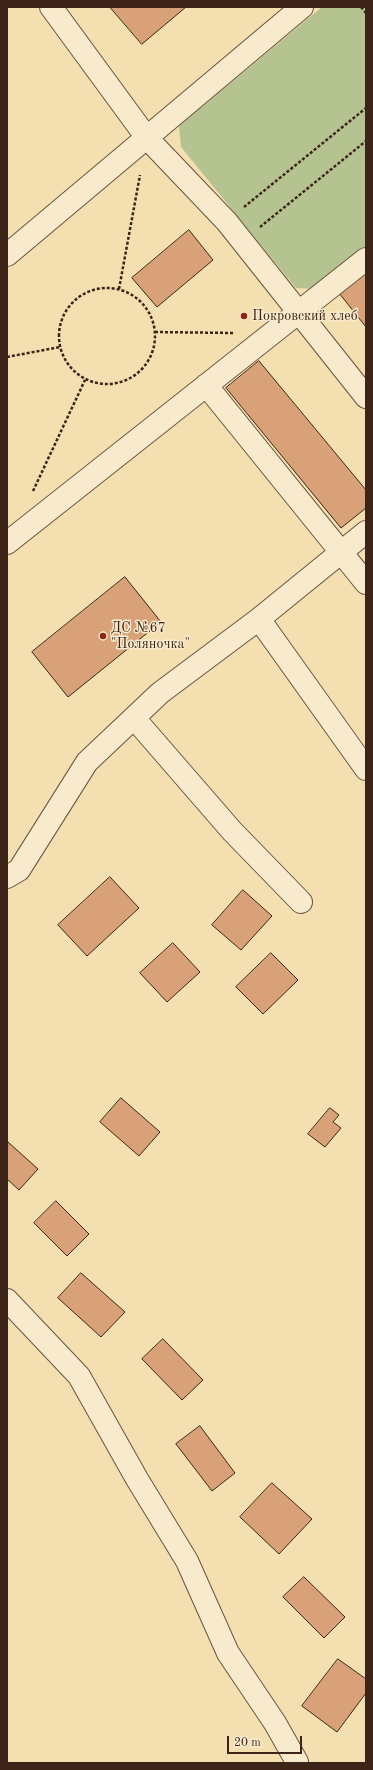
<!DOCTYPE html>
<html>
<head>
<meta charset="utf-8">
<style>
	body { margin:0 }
	#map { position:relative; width:373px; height:1770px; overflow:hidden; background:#f4dfb0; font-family:"Old Standard TT",serif }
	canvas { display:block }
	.frame { position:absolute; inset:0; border:8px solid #3c2419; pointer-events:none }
	.scale { position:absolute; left:227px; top:1736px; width:75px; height:18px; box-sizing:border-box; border:2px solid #3c2419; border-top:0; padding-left:5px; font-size:12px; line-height:14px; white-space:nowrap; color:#3c2419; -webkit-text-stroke:3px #f8eacc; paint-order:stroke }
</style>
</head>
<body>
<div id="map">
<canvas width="373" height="1770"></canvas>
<div class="frame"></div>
<div class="scale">20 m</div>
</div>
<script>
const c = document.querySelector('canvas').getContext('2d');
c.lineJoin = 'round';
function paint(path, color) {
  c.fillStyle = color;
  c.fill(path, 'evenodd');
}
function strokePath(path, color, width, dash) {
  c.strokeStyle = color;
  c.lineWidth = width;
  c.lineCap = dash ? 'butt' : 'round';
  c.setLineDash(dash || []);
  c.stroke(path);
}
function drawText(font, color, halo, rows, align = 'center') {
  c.font = font + ' "Old Standard TT",serif';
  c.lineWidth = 3;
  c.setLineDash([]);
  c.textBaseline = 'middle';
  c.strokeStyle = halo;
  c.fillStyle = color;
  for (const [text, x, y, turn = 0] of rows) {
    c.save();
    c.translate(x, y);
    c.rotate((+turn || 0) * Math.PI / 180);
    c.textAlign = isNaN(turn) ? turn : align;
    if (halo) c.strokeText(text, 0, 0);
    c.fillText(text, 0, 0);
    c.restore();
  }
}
paint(new Path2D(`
	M322,7H366V248L314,289L296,288L181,147L179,126Z`), '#b5c390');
const building = new Path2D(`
	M110,7H186L142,44Z
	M189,230L213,260L157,307L132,278Z
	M366,271V327L339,293Z
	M259,361L366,490V508L341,528L226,388Z
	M125,577L161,622L68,697L32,652Z
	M110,877L139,908L87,956L58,925Z
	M243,890L272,916L241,950L212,925Z
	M173,943L200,972L167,1002L140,973Z
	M271,953L298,980L263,1014L236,987Z
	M121,1098L160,1132L139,1156L100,1122Z
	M330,1108L339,1115L333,1122L341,1128L325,1147L308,1134Z
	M8,1142L38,1169L19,1190L7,1179Z
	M56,1201L89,1234L67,1256L34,1223Z
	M81,1273L125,1312L101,1337L58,1298Z
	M163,1339L203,1380L182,1400L142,1359Z
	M200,1426L235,1473L212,1491L176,1444Z
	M272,1483L312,1519L279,1554L240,1517Z
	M304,1577L345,1617L324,1638L283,1597Z
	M338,1659L366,1679V1693L337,1732L302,1706Z`);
paint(building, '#d8a177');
strokePath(building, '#3c2419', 1);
const minor = new Path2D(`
	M51,7L147,138L227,222L366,397
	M7,255L302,7
	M206,385L366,583
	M7,543L366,259
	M259,619L366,769
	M134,718L232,831L301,902
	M7,877L19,870L87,762L160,693L259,619L366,532
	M7,1300L79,1376L137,1479L187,1561L228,1653L275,1723L297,1762`);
strokePath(minor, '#6a533f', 24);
strokePath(new Path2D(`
	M361,7L366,13
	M244,207L366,108
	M260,227L366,141
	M59 336a48 48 0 1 1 96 0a48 48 0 1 1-96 0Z
	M119,289L140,175
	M155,332L233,333
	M7,357L60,347
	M33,491L85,380`), '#3c2419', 2.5, [3, 2]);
strokePath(minor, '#f8eacc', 22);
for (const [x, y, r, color] of [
	[244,316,4,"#8f2418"],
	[103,636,4,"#8f2418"]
]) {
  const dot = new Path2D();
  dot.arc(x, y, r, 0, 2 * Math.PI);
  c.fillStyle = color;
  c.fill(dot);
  strokePath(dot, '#f8eacc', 1.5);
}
drawText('14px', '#3c2419', '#f8eacc', [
	["Покровский хлеб",252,316],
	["ДС №67",111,628],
	["\"Поляночка\"",111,644]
], 'left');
</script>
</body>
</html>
